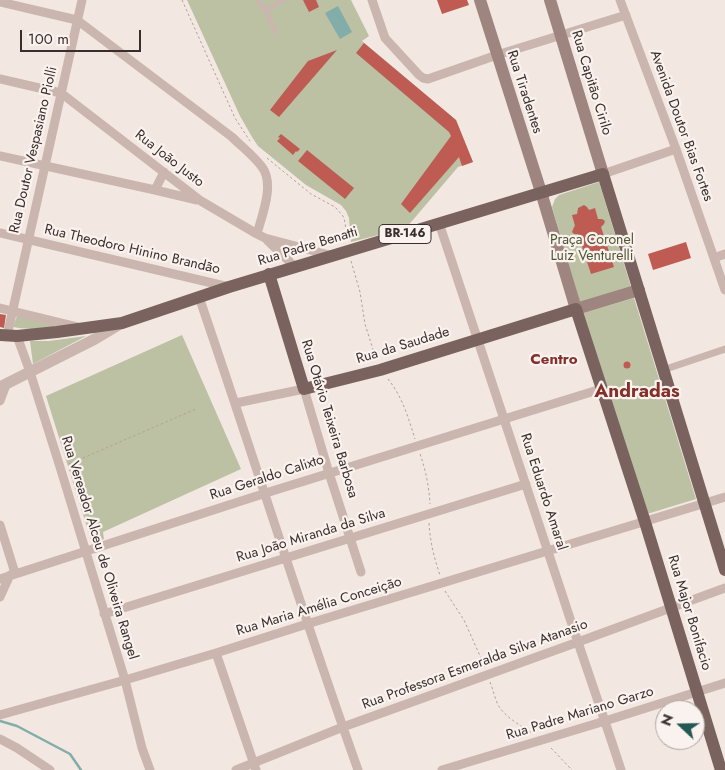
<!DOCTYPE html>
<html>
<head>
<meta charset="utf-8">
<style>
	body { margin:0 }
	#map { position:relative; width:725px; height:770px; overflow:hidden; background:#f2e7e1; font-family:Jost,sans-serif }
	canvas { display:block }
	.north { position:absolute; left:655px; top:700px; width:50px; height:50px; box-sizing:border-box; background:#faf2ee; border:1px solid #ada4a0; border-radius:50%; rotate:291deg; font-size:14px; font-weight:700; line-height:20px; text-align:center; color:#392e2c }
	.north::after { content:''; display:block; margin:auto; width:18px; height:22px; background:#235853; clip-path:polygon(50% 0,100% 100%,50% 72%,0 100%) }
	.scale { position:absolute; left:20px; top:30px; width:121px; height:22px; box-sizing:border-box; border:2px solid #392e2c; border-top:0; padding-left:6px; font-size:15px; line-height:18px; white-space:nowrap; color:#392e2c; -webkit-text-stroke:4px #faf2ee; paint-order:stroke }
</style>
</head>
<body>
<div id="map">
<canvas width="725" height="770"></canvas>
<div class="north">N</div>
<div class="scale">100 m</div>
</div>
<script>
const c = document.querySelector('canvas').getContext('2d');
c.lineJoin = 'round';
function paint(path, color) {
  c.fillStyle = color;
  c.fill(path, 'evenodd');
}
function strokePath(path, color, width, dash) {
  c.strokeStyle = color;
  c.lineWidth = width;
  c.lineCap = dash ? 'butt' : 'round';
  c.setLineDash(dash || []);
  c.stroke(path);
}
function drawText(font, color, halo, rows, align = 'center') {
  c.font = font + ' Jost,sans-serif';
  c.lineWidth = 4.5;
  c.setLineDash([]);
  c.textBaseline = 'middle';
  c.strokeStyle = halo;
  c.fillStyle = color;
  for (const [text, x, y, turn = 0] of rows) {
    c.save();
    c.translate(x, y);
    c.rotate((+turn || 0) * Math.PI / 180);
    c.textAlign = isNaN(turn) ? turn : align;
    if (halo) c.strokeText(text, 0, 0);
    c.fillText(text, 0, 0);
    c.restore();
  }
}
paint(new Path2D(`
	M187,0H351L369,36L362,41L456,120L473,162L458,167L406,228L351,242L349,218L346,211L341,205L306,185L258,146L252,137L240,116Z
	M599,182L631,287L580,303L552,207L555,199L559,195Z
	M634,298L696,499L647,514L583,313Z
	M17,316L67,326C50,330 31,330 13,327Z
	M182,335L241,469L103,532L104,539L92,543L46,396Z
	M86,336L33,364L30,341H49Z`), '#bbc1a2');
paint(new Path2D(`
	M338,6L352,32L340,39L325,13Z`), '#82ada8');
strokePath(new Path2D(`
	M0,721L17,726L70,754L81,770`), '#82ada8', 2.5);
paint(new Path2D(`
	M303,0H316L319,7L309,12Z
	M437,0H467L469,5L442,14Z
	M364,43L456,120L473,162L462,166L459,157L410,213L401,204L451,136L449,132L356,53Z
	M337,50L279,117L270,110L308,61Z
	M281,134L300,149L297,152L296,151L293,155L277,141L280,138L278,137Z
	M307,150L354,188L345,199L298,161Z
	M584,205L587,207L589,210L595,208L598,219H602L605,221L604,224L601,227L614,267L591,274L578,234H574L572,232L574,227L575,226L572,215L577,214L578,208Z
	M686,242L691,258L653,270L648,254Z
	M0,314L6,315L4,328L0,327Z
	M623.5 365a3.5 3.5 0 1 1 7 0a3.5 3.5 0 1 1-7 0Z`), '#be5c53');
strokePath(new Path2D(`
	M182,0L235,118L250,141
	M267,158L311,194L335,207L343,216L345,222L347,240
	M351,261L360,292L365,324L376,359
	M388,379C403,398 408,417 415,439
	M420,454C426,471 429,487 430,504
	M69,464L196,409
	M429,523C430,541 434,558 440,575
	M445,591L464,620L485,667
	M490,682C493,690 495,698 498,705C506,718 520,725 532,733
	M551,748L572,770`), '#b6a098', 1, [2.5, 2.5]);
strokePath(new Path2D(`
	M257,0L265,10L276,32
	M265,10L284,0`), '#cab6ae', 4.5);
strokePath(new Path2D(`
	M663,370L725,349`), '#cab6ae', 7);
strokePath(new Path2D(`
	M372,0L385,38L419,75L423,78L428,79L497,55L626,15
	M620,0L676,149L725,290
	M0,2L77,20L232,137C242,147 254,156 262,167C275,184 262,215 257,234
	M0,79L61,93L201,201L257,234L265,238L333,256
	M0,156L155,190L197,200
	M603,174L676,149
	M155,190L164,172
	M439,223C481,346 521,470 562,594C581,653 602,711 621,770
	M0,233L229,287
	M267,240L295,267
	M714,258L725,254
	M199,297C253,454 302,613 358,770
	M0,308L78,327
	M7,336L82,0
	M17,336L30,372L60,467L125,680L142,748L150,770
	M0,401L6,385
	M236,403L304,389L329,473L361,572
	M0,525L15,573
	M0,579L269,492L601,389
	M0,597L10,575
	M104,614L526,484
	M216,653L256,770
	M0,715L125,680L216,653L307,624L725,497
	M0,739L17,748L50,770
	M236,770L343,727L578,642L725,588
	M442,770L605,721L725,683`), '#cab6ae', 9);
strokePath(new Path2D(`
	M0,387L95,339L120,324`), '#cab6ae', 11);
strokePath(new Path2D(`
	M480,0L541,192L576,309L639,290
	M550,0L603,174`), '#9e857f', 12);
strokePath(new Path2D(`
	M269,274L304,389L380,370L576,309L645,522L721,770
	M0,335L17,336L57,332L122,323L229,287L603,174L725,570`), '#7a635e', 12);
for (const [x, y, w] of [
	[405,234,52]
]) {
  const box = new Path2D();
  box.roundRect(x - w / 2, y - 9.5, w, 19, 4);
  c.fillStyle = '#faf2ee';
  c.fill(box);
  strokePath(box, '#392e2c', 1);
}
drawText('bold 12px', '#392e2c', null, [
	["BR-146",405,234]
]);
drawText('14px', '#392e2c', '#faf2ee', [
	["Rua Capitão Cirilo",591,83,73],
	["Rua Tiradentes",524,92,72],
	["Avenida Doutor Bias Fortes",681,126,70],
	["Rua Doutor Vespasiano Piolli",34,150,-77],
	["Rua João Justo",169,159,38],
	["Rua Padre Benatti",308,247,-17],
	["Rua Theodoro Hinino Brandão",132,250,13],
	["Rua da Saudade",403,346,-17],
	["Rua Otávio Teixeira Barbosa",329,419,73],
	["Rua Geraldo Calixto",267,478,-18],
	["Rua Eduardo Amaral",543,492,72],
	["Rua João Miranda da Silva",311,536,-17],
	["Rua Vereador Alceu de Oliveira Rangel",99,548,73],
	["Rua Maria Amélia Conceição",319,607,-17],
	["Rua Major Bonifacio",689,613,73],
	["Rua Professora Esmeralda Silva Atanasio",475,665,-20],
	["Rua Padre Mariano Garzo",580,714,-17]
]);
drawText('14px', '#4e5631', '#faf2ee', [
	["Praça Coronel",592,241],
	["Luiz Venturelli",592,257]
]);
drawText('bold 15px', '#83302a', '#faf2ee', [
	["Centro",554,360]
]);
drawText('bold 19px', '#83302a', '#faf2ee', [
	["Andradas",637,392]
]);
</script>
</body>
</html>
